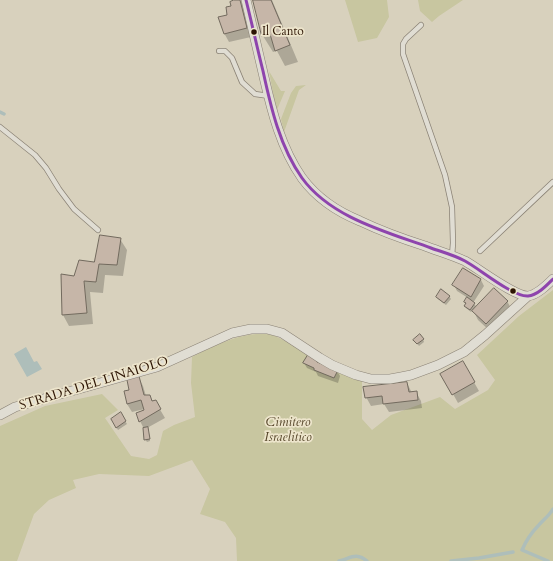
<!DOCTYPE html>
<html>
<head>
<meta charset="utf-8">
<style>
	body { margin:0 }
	canvas { display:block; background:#d8d1bd }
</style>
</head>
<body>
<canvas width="553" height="561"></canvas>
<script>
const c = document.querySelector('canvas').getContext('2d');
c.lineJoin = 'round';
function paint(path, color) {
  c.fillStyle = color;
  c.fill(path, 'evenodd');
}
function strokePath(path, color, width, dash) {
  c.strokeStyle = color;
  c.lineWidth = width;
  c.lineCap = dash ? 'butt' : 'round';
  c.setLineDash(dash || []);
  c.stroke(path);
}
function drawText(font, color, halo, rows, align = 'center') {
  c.font = font + ' Cardo,serif';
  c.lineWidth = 3.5;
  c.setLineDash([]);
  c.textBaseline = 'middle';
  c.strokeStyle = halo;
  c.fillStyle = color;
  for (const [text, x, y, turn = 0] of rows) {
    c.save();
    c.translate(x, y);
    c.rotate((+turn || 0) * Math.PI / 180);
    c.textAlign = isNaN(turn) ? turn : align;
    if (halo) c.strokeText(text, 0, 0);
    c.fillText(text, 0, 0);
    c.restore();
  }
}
paint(new Path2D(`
	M345,0H387L389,17L377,38L358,42Z
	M418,0H463L439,16L432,22L420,11Z
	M269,71L281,91H285L277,110L274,99Z
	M306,85L299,90L284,132L281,119L291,93L296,86Z
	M553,290V561H237L236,538L225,522L200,514L210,489L192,460L149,476L99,474L73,480L76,488L49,500L34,514L17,561H0V426L45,406L102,394L118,410L105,418L131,456L149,459L157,455L163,431L174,425L195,417L191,383L192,357C213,346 251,327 275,336C289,342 301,351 315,359L317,362L362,381V419L372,430L391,415L440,397L455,409L488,390L495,380L477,355L519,316Z`), '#c8c6a0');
paint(new Path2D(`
	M26,347L34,362L37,361L42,369L27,377L14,354Z`), '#aebeba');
paint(new Path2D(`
	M235,0H240L243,5L251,37L229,42L224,33L229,16Z
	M254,0H272L298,62L285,66L277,51L273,52L263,36Z
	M120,239L127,250L123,276L105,275L103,293L90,292L93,324L69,326L63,315L62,275L75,277L95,263Z
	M463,269L481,280L484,286L473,303L476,306L473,310L474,311L507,301L512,310L491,332L478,320L473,310L471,312L466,308L465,306L466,304L465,302L468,298L457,291L454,285Z
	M449,296L451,299L446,305L438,299L437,297Z
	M423,339L424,342L419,346L416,342Z
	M304,363H316L337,371L340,376L338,383L318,376L316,372L307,368Z
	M463,363L479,391L458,403L442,374Z
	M139,378L143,386L146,396H150L153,402L155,401L165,418L147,428L150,441L147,442L145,439L144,429L140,421L137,414L145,410V409L132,412L127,404L125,392L130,391Z
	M407,383L412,393L416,392L421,401L422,408L389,412L384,404L371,406L366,397Z
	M121,414L127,424L118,430L112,420Z`), '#0003');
strokePath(new Path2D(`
	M0,112L4,114
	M339,561C351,558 356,552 367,561
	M451,561L479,558L513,552
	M548,561L522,550C526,541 531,533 538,526C543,520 549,516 553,509`), '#aebeba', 3.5);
const building = new Path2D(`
	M234,0H240L247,28L224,34L218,17L227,15L226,7L231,6L230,2Z
	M253,0H271L290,45L275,51L270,34L262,36Z
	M100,235L121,238L117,265L99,264L96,282L84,281L87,313L62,315L61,274L74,276L79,260L94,262Z
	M463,268L481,279L471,297L452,285Z
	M494,288L508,301L486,324L472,311Z
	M441,289L450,296L444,303L436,297Z
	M467,297L475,303L470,310L464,306L466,303L464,302Z
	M420,334L424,339L417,344L413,340Z
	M308,355L315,359L317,362L338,370L334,378L314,370V368L303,363Z
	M463,361L475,382L452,395L440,374Z
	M139,376L144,395H150L152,401L156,400L161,409L139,422L136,413L144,410L141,400L127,404L124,391L129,390L127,380Z
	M407,382L409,392L417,391L418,400L383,404L382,396L365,398L363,387Z
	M121,412L126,421L116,428L111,419Z
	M148,427L150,439L144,440L143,428Z`);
paint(building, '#c6b6a8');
strokePath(building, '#726a5e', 1);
const lane = new Path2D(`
	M421,25L406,39L403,44V54L445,175L452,207L453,243L452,256
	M219,51H225L232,58L242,82L255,94L269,96
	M0,127L35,155L46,168L59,189L74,209L98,230
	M480,251L553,182`);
const street = new Path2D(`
	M246,0C252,25 258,51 264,77C272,112 281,148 302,178C316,197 338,212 360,221C381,231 403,239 425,246C438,251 452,255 465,261C478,268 515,297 528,296C537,295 547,285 553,279
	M0,415L15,407L43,399L157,367L232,333L251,329H267L282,333L288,337L320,358L332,365L356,375L371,379H390L401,377L411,375L438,365L464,352L485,335L528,296`);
strokePath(lane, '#8b8376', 6);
strokePath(street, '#8b8376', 10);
strokePath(lane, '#e0ddd3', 4.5);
strokePath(street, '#e0ddd3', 9);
strokePath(new Path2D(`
	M246,0C252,24 257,47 263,71C271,108 280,147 302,178C331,218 387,232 431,248C442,252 454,255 465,261C480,269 513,297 528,296C538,295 547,285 553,279`), '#8e44ad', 3);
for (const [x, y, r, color] of [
	[254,32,3.5,"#2c1403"],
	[513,291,3.5,"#2c1403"]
]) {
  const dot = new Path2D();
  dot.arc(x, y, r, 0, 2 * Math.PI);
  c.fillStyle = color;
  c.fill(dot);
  strokePath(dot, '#ede5cc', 1.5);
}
drawText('12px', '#2c1403', '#ede5cc', [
	["Il Canto",262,32]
], 'left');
drawText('13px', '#2c1403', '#ede5cc', [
	["STRADA DEL LINAIOLO",94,384,-17]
]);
drawText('italic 13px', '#57472b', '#ede5cc', [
	["Cimitero",288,423],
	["Israelitico",288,438]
]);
</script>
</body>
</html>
